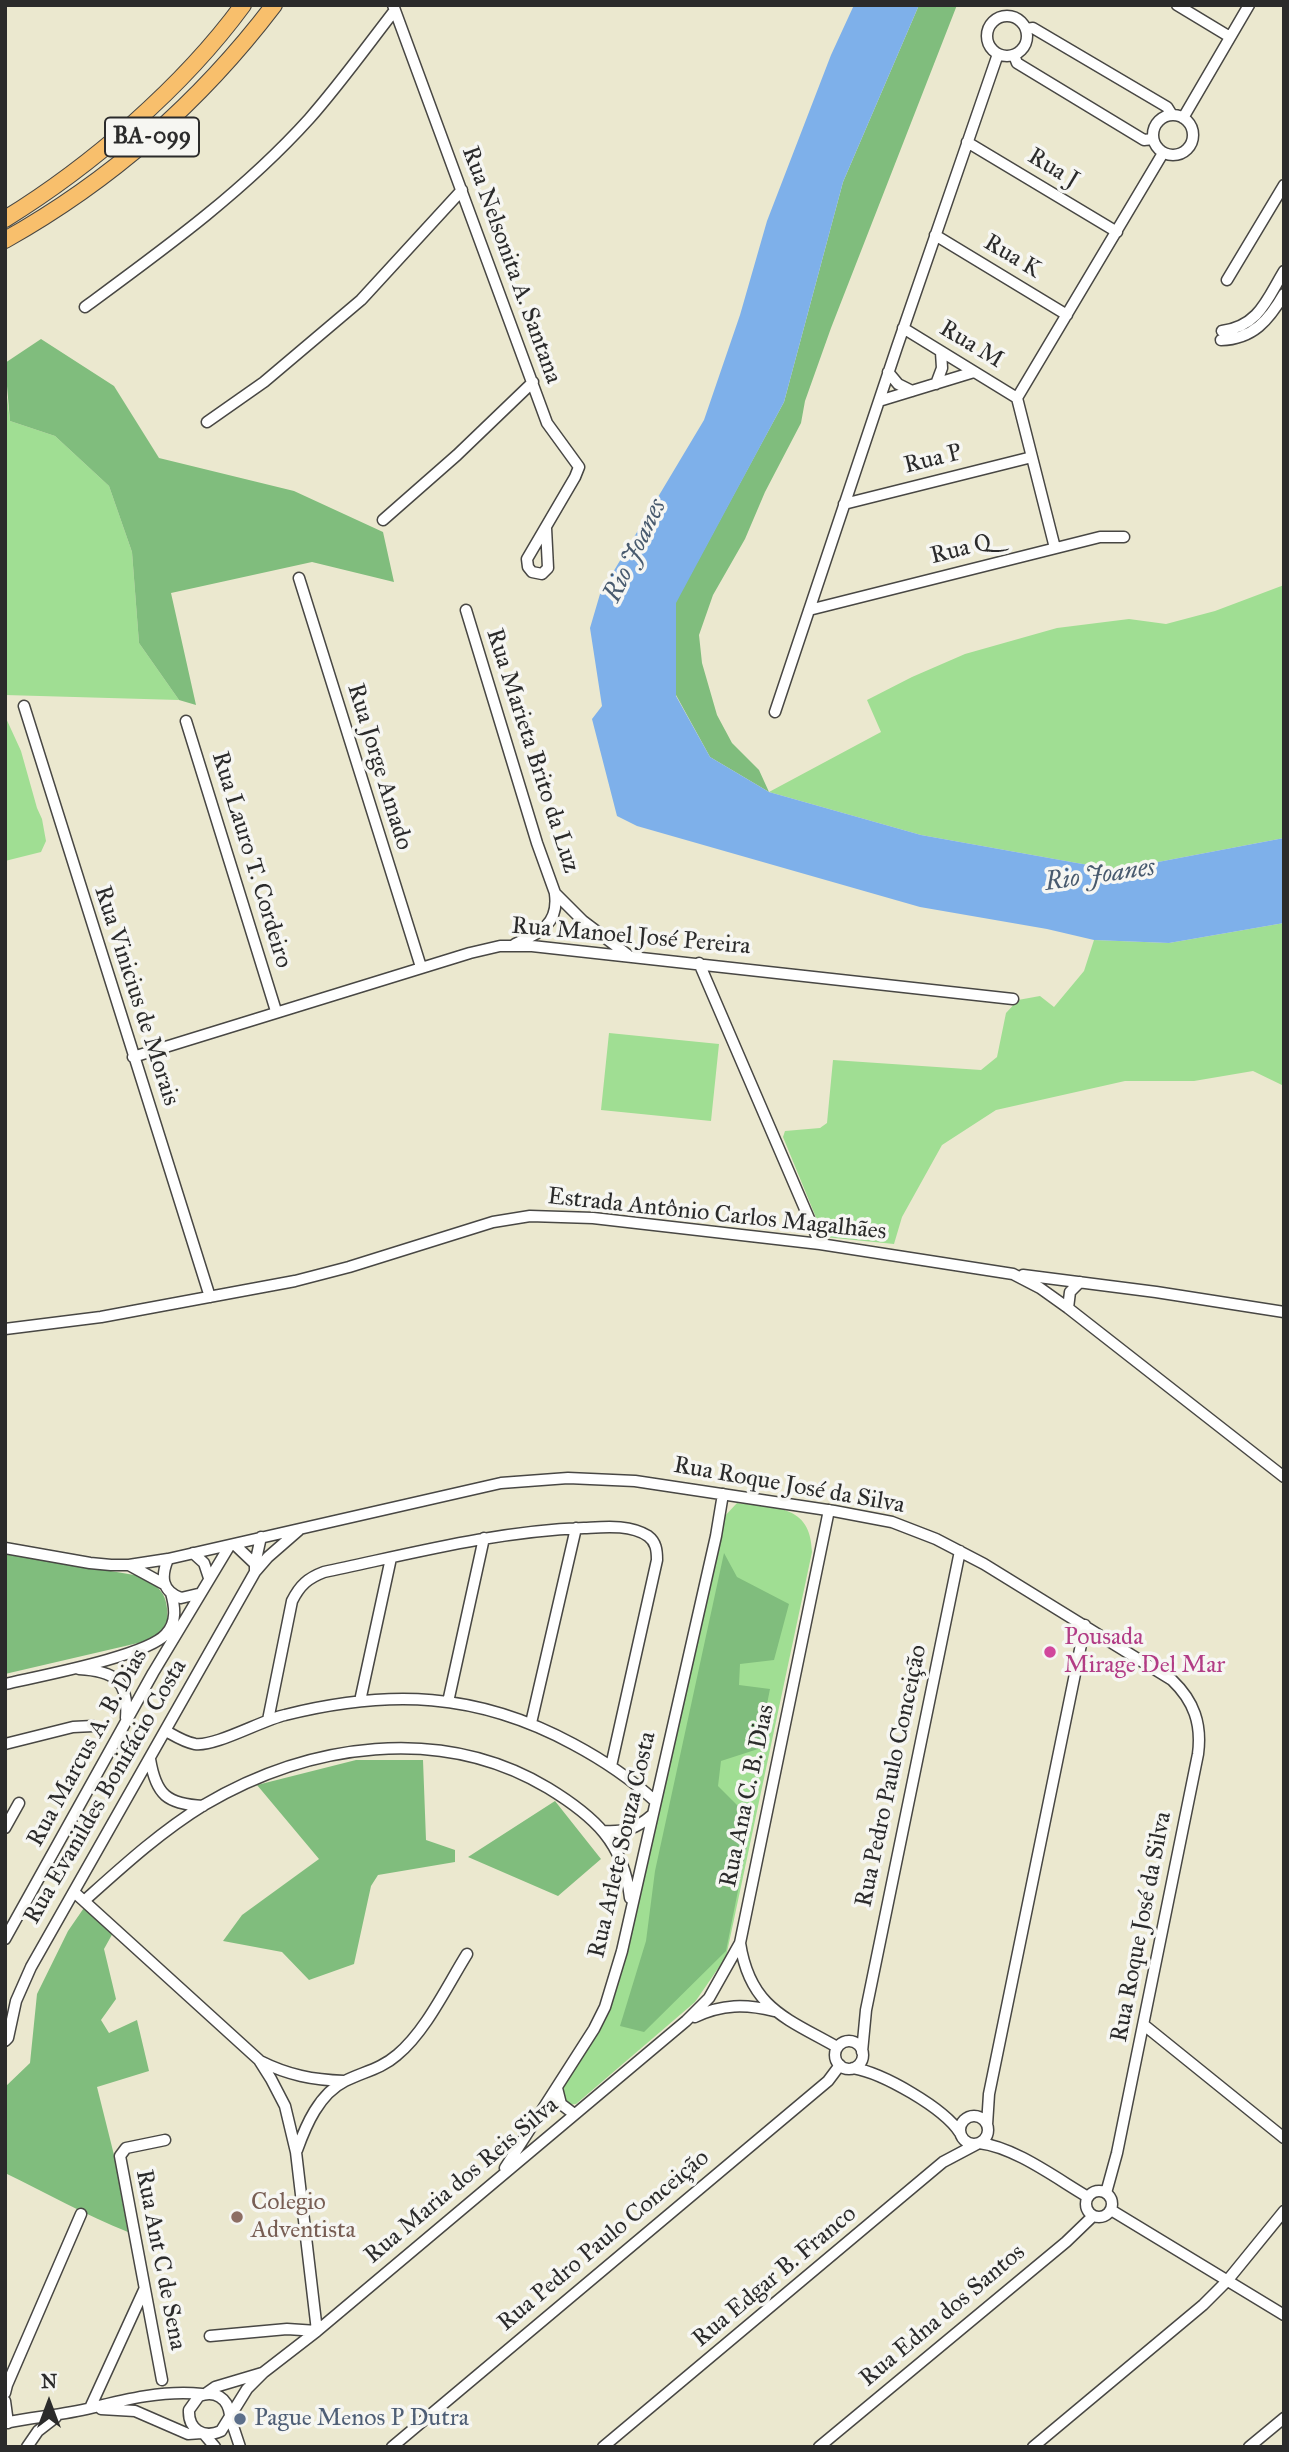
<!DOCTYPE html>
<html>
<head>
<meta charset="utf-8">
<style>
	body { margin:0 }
	#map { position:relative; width:1289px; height:2452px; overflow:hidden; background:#ebe8cf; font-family:"IM FELL Great Primer",serif }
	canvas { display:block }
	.frame { position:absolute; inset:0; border:7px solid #2b2b2b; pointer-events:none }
	.north { position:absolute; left:14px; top:2368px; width:70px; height:70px; -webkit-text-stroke:5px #f6f6f2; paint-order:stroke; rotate:0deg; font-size:19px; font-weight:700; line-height:28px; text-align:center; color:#2b2b2b }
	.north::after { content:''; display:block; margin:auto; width:24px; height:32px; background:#2b2b2b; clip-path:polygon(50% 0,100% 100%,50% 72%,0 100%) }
</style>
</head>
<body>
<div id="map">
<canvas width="1289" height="2452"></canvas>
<div class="frame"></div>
<div class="north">N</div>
</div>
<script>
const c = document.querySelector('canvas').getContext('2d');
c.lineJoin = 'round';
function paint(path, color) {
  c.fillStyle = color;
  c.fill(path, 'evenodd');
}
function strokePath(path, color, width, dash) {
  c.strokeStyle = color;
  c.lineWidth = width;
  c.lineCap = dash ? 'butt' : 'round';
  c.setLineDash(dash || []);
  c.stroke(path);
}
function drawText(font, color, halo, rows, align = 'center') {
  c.font = font + ' "IM FELL Great Primer",serif';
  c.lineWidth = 7;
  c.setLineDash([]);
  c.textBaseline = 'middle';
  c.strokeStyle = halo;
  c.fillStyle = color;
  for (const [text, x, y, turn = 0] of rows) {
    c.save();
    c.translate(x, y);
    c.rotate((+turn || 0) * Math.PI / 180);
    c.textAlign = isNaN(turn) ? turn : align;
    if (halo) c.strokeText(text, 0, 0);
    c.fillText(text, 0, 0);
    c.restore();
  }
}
paint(new Path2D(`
	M5,381L10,421L55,436L109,486L132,552L139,643L179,700L5,695Z
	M1284,585V838L1116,870L921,835L769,792L881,732L867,700L912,677L965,654L1057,628L1129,619L1166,624L1215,611Z
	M5,716L21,751L37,808L42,819L46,841L41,852L5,861Z
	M1284,923V1086L1253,1071L1194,1081H1125L996,1110L942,1145L902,1217L894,1244L824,1237L783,1137L785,1131L820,1128L827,1123L833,1060L981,1070L997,1057L1006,1013L1018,1000L1040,996L1054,1007L1084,971L1094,940L1169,943Z
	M609,1033L719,1044L711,1121L601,1110Z
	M737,1503C775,1508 811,1504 812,1552L726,1957L695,2002L576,2104L568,2105L561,2097V2088L598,2031L613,2000L627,1944L723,1518Z`), '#a0de93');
paint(new Path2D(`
	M919,5H957L831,328L805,401L801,423L765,492L745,539L713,595L699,635L702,663L717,715L732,743L759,770L769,792L710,757L676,695L675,603L784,402L843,182Z
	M41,339L114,386L159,458L294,491L383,532L394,582L312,562L171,593L196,705L179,700L139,643L132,552L109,486L55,436L10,421L5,363Z
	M5,1553L146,1577C167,1594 167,1599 168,1624L151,1640L5,1674Z
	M724,1553L737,1577L789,1604L774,1660L740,1664L739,1685L770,1689L758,1749L721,1761L718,1786L752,1820L726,1951L644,2032L620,2026L646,1941L655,1871Z
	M356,1760H423L426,1840L455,1850V1862L378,1875L371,1886L354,1964L309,1980L282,1952L223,1941L242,1915L319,1859L257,1785Z
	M555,1801L601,1859L558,1896L468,1857Z
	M88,1902L114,1931L104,1949L116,1999L101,2020L109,2033L137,2020L149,2071L97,2087L114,2155L128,2232C86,2215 46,2193 5,2173V2087L30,2063L37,1994L68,1931Z`), '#80bd7d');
paint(new Path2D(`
	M854,5H919L843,182L784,402L676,603V696L710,757L769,792L921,835L1116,870L1284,838V923L1169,943L1094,940L1047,929L920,907L637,826L617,816L592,719L602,706L590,628L600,594L704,420L740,315L767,221L831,55Z`), '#7eb0ea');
const minor = new Path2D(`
	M393,5L547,423L579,467L575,477L527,559L528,567L532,572L542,574L548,568L546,528
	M1177,5L1230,37
	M987 36a20 20 0 1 1 40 0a20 20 0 1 1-40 0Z
	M1026,29L1033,28L1167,107L1172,115
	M1014,55L1017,63L1144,140L1153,139
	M1153 135a20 20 0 1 1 40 0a20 20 0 1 1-40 0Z
	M1183,118L1249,5
	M967,142L1117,232
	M935,235L1067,315
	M1227,280L1284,185
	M85,307C164,249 243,192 309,119C340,84 367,46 395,10
	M903,328L1017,398
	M1222,331C1259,326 1267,299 1284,271
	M1221,340C1253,339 1269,320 1284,294
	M888,372L898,384L912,391
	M936,384L942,368L941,352
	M879,401L974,372
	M207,422L264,382L361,300L462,190
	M844,504L1032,457
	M383,520L457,455L533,382
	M1055,548L1017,398L1163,153
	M299,578L421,967
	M466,610L537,843L555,893L583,921L628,955
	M809,610L1100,537H1124
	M24,706L210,1297
	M775,712L897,347L998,54
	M186,721L276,1011
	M515,944C540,933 559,924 555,894
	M699,963L820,1244
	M133,1057L470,953L500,946H532L1013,999
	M1023,1275L1156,1292L1284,1312
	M1068,1308L1070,1292L1080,1282
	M5,1329L101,1317L295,1281L349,1267L493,1222L530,1216L593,1218L820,1244L1013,1274L1040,1288L1068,1308L1284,1477
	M829,1510L740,1943C750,2008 786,2018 837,2047
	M234,1544L255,1564V1572
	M5,1548L90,1563L111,1565H129L168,1559L501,1483L568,1478L635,1481L834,1511L892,1522L936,1539L984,1564L1172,1680C1194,1701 1202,1724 1198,1754L1117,2153L1106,2193
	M193,1553L204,1563L209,1578
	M168,1559C161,1576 161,1591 181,1598L198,1594
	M255,1564L261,1537
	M129,1565L164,1584
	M79,1669C114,1671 129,1680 126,1718
	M5,1684C39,1676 147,1656 166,1634C177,1622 175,1607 171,1593
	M360,1701L391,1558
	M448,1702L484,1538
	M268,1720L292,1601C300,1585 308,1578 324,1572C410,1554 496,1531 584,1528C604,1527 630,1524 648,1536C656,1542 657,1550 657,1560L611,1766
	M531,1723L576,1528
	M166,1731C175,1736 184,1742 195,1744C215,1747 262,1720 285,1715C389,1689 477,1692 573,1744C603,1760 630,1778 655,1801
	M5,1744L73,1727L93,1726
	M150,1759C156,1795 167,1804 203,1806
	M5,1828L19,1803
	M604,1831C625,1832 636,1829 652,1815
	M74,1892L84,1901C122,1867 160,1832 204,1805C309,1743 441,1724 548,1788C594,1816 624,1843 630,1898
	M84,1901L259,2060L271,2079L285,2106L296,2152L317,2331L287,2329L210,2336
	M5,1939L153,1673L230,1545
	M695,2017C722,2004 746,2004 774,2011
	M1144,2025L1284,2138
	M5,2041L8,2038L16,2001L31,1967L255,1572L268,1557L299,1530
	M835 2055a14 14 0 1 1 28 0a14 14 0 1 1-28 0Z
	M862,2052L866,2010L960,1551
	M260,2061C288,2075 313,2080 344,2081
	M853,2068C883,2073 944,2108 960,2133
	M557,2088L561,2104L574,2114
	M960 2130a14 14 0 1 1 28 0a14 14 0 1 1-28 0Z
	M987,2125L989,2094L1085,1625
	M979,2143C1015,2147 1057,2179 1088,2197
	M297,2150C306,2125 319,2094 345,2081C363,2072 381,2069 397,2055C426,2031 447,1986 467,1954
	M505,2168L594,2029L605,2007L622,1951L716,1536L723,1494
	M1086 2204a13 13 0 1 1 26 0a13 13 0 1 1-26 0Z
	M1111,2210L1284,2315
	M162,2380L120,2156L126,2148L165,2140
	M5,2393L7,2385L81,2214
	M205,2394L215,2387L262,2373
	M5,2401L8,2423
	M90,2408L144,2290
	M101,2409L135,2411L188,2434L202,2433
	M230,2415C228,2398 215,2390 199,2396L189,2410C188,2429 203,2439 221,2431L247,2389L264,2372L317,2331L686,2021L709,1998L740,1943
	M230,2417L240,2447
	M5,2423C33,2417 63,2415 91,2408C127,2399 164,2390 202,2394
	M204,2434L215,2447
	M27,2447L38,2431L56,2417
	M392,2447L828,2081L840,2065
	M603,2447L943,2162L977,2144
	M819,2447L1066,2242L1093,2216
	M1033,2447L1203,2305L1227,2281L1284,2211
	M1249,2447L1284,2418`);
const highway = new Path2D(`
	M5,219C91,166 183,87 243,5
	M5,240C110,181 201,101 274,5`);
strokePath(minor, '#484744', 13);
strokePath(highway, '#484744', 18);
strokePath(minor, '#fff', 10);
strokePath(highway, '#f8bf6c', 16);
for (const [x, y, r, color] of [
	[1050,1652,7,"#d1479c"],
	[237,2217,7,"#8d6e63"],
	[240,2419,7,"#5c6f8a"]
]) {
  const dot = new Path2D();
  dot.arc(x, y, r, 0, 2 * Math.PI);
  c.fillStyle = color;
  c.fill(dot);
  strokePath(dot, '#f6f6f2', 2.5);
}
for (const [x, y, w] of [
	[152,137,94]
]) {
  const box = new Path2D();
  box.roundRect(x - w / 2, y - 19.5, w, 39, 5);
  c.fillStyle = '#f6f6f2';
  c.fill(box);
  strokePath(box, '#2b2b2b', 2);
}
drawText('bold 23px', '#2b2b2b', null, [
	["BA-099",152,137]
]);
drawText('24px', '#2b2b2b', '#f6f6f2', [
	["Rua J",1053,169,31],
	["Rua K",1012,257,31],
	["Rua Nelsonita A. Santana",511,265,70],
	["Rua M",971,345,31],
	["Rua P",933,460,-14],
	["Rua Q",961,550,-14],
	["Rua Marieta Brito da Luz",532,751,72],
	["Rua Jorge Amado",379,767,73],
	["Rua Lauro T. Cordeiro",251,860,73],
	["Rua Manoel José Pereira",631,937,5],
	["Rua Vinicius de Morais",136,996,72],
	["Estrada Antônio Carlos Magalhães",717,1215,6],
	["Rua Roque José da Silva",789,1486,10],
	["Rua Marcus A. B. Dias",88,1748,-61],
	["Rua Pedro Paulo Conceição",892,1776,-78],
	["Rua Evanildes Bonifácio Costa",106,1792,-60],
	["Rua Ana C. B. Dias",748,1796,-78],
	["Rua Arlete Souza Costa",623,1845,-77],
	["Rua Roque José da Silva",1142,1927,-79],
	["Rua Maria dos Reis Silva",462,2181,-40],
	["Rua Pedro Paulo Conceição",604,2241,-40],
	["Rua Ant C de Sena",160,2260,79],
	["Rua Edgar B. Franco",775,2277,-40],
	["Rua Edna dos Santos",943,2316,-40]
]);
drawText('24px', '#b23c85', '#f6f6f2', [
	["Pousada",1064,1638],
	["Mirage Del Mar",1064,1666]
], 'left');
drawText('24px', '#785e54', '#f6f6f2', [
	["Colegio",251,2203],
	["Adventista",251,2231]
], 'left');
drawText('24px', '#4e5e75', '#f6f6f2', [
	["Pague Menos P Dutra",254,2419]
], 'left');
drawText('italic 26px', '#485a6e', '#f6f6f2', [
	["Rio Joanes",636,551,-64],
	["Rio Joanes",1100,876,-8]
]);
</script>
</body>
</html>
